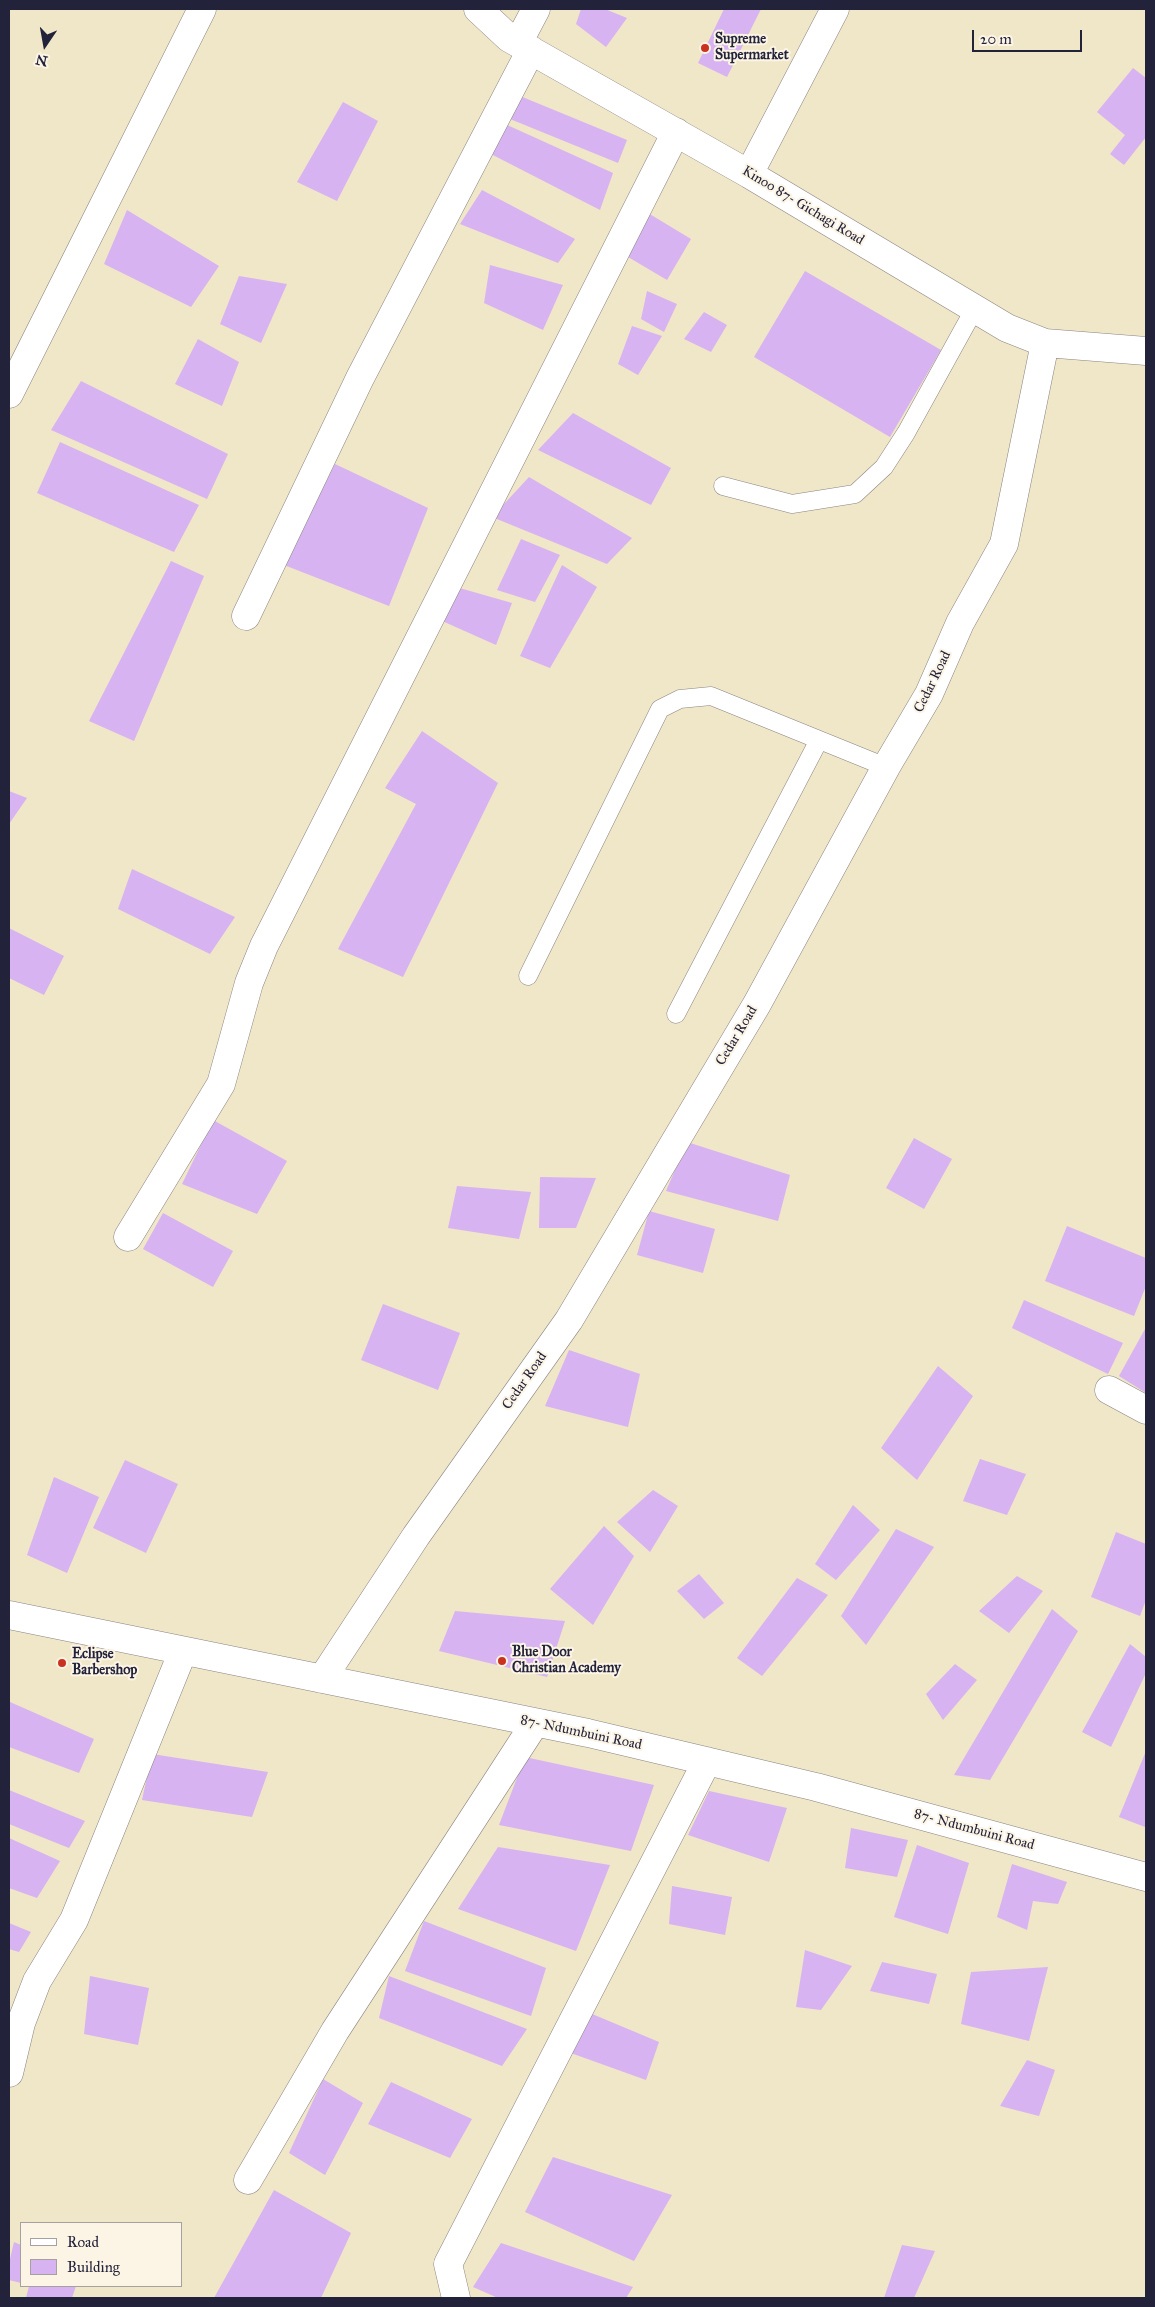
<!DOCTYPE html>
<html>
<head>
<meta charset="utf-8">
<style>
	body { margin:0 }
	#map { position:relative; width:1155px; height:2307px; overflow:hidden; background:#f0e6c8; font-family:"IM FELL Great Primer",serif }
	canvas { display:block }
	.frame { position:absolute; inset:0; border:10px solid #22223b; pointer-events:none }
	.legend { position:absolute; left:20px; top:2222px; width:162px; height:65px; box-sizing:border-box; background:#fcf5e5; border:1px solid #a5a1a1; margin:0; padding:6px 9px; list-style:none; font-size:15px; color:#22223b }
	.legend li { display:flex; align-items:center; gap:10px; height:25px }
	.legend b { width:25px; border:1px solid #a5a1a1 }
	.north { position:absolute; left:20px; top:20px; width:50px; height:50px; -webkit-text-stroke:4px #fcf5e5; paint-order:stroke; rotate:192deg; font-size:14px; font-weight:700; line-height:20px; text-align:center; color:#22223b }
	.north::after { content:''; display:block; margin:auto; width:18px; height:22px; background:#22223b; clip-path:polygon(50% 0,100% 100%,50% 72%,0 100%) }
	.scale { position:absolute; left:972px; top:30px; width:110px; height:22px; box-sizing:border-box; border:2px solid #22223b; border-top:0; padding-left:6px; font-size:15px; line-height:18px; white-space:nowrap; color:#22223b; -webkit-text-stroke:4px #fcf5e5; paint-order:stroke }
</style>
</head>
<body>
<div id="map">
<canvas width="1155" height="2307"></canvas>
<div class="frame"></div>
<ul class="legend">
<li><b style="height:6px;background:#fff"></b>Road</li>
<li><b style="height:14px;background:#d7b3f2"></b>Building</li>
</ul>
<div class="north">N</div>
<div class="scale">20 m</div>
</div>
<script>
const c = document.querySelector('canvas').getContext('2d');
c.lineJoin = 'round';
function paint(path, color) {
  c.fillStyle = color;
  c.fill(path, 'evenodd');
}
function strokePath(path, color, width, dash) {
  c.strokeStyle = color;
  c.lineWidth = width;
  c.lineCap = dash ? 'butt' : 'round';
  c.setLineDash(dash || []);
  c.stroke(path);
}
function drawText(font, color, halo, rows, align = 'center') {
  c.font = font + ' "IM FELL Great Primer",serif';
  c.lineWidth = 4;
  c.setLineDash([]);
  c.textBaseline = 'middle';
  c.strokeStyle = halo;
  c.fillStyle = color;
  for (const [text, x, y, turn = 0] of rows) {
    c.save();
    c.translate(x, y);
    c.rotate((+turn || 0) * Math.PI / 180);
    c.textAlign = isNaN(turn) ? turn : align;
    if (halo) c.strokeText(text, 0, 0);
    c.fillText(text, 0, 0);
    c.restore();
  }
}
paint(new Path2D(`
	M581,9H605L627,18L606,47L576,24Z
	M724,9H761L727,77L698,63Z
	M1133,68L1146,78V137L1124,165L1110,154L1125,135L1097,112Z
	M520,96L627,140L618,163L510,119Z
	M343,102L378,121L337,201L297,182Z
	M505,124L613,173L600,210L489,153Z
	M482,190L575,239L558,263L460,224Z
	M127,210L219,266L191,307L104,264Z
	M648,213L691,239L667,280L623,254Z
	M490,265L563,285L543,330L484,303Z
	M805,271L941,350L890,437L754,357Z
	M239,276L287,284L261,343L220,324Z
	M647,291L677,304L664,332L641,319Z
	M704,312L727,325L711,352L684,339Z
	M632,326L662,336L638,375L618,364Z
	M198,339L239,362L222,406L175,384Z
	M81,381L228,454L207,499L51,430Z
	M573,413L671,468L651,505L538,450Z
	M60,442L199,505L174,552L37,493Z
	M335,464L428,508L389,606L284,565Z
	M529,477L632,538L607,564L492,517Z
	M521,539L560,555L535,602L497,590Z
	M171,561L204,576L134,741L89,721Z
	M562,565L597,587L550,668L520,656Z
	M456,587L512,603L496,645L440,620Z
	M422,731L498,783L403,977L338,949L416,804L385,788Z
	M9,791L27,798L9,824Z
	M132,869L235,917L210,954L118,909Z
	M9,928L64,956L44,995L9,978Z
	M213,1120L287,1161L257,1214L182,1184Z
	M914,1138L952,1159L924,1209L886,1188Z
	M687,1142L790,1175L778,1221L666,1191Z
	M540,1177L596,1178L576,1228H539Z
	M457,1186L531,1192L519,1239L448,1228Z
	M649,1211L715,1229L703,1273L637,1255Z
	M163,1213L233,1251L213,1287L143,1249Z
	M1067,1226L1146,1258V1286L1134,1316L1045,1281Z
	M1024,1300L1123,1343L1108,1374L1012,1328Z
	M383,1304L460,1333L438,1390L361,1360Z
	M1145,1329L1146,1330V1393L1119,1376Z
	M569,1350L640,1374L628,1427L545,1406Z
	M938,1366L973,1396L917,1480L881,1448Z
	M980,1459L1026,1474L1007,1515L963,1501Z
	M125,1460L178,1484L146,1553L93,1528Z
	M54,1477L99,1497L67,1573L27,1555Z
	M653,1490L678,1506L650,1552L617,1522Z
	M853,1505L880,1530L836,1580L815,1564Z
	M604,1526L634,1556L593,1625L550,1589Z
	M896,1529L934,1547L866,1645L841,1616Z
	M1116,1532L1146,1544V1600L1140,1616L1091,1597Z
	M699,1574L724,1603L704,1619L677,1591Z
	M1017,1576L1043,1591L1009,1633L979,1611Z
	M797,1578L828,1595L762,1676L737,1658Z
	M1052,1609L1078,1631L990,1780L954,1775Z
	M455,1611L565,1621L547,1677L439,1651Z
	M1130,1644L1146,1657V1673L1111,1747L1082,1732Z
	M955,1664L977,1680L943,1720L926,1694Z
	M10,1702L94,1739L79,1773L9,1747Z
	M1146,1751V1824L1145,1827L1119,1817Z
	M152,1754L268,1772L252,1817L142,1800Z
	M525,1757L654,1785L631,1851L499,1825Z
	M9,1790L85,1821L69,1848L9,1824Z
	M709,1791L787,1808L769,1862L688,1835Z
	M851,1828L908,1840L897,1877L845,1868Z
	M9,1838L60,1861L37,1898L9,1888Z
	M917,1845L969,1863L948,1934L894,1917Z
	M498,1847L610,1865L576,1951L458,1909Z
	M1012,1864L1067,1882L1058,1904L1033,1901L1027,1930L997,1917Z
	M672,1886L732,1897L725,1935L669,1924Z
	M424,1921L546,1968L531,2016L405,1971Z
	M9,1923L31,1932L19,1952L9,1949Z
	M805,1950L852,1966L821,2010L796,2007Z
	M882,1962L937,1974L929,2004L870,1991Z
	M1048,1967L1029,2041L961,2024L971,1972Z
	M90,1976L149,1988L138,2045L84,2034Z
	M389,1976L527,2029L502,2066L379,2018Z
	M585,2011L659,2042L646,2080L568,2052Z
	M1027,2060L1055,2070L1039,2116L1000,2106Z
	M323,2079L363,2103L325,2175L289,2153Z
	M391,2082L472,2119L450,2158L368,2124Z
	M553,2157L672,2195L634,2261L525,2212Z
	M274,2190L351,2233L321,2298H214Z
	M14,2242L21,2245V2283L9,2280V2263Z
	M501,2243L633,2287L626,2298H498L473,2287Z
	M902,2245L935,2251L914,2298H884Z
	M29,2286H76L72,2298H26Z`), '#d7b3f2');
const lane = new Path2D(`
	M723,486L792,504L855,494L884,467L906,433L975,308
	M528,976L660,709L680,699L711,696L886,767
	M676,1014L819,740`);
const street = new Path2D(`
	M478,9L509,38L749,174L1007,328L1045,343L1146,351
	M518,43L536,9
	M749,174L835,9
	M9,394L202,9
	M246,616L360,378L531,50
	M128,1237L221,1084L249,983L264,946L676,132
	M1109,1390L1146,1410
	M9,1615L588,1733L816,1787L1146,1877
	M322,1679L416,1536L569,1320L757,1004L886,767L929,694L960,623L1004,544L1045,343
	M9,2073L21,2023L37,1981L74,1920L183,1651
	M248,2180L335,2031L535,1723
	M456,2298L448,2264L707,1761`);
strokePath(lane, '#898482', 19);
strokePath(street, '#898482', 29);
strokePath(lane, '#fff', 18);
strokePath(street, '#fff', 28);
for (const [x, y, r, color] of [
	[705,48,5,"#c8321e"],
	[502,1661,5,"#c8321e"],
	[62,1663,5,"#c8321e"]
]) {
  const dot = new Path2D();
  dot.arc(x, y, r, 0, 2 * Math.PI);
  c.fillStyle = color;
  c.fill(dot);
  strokePath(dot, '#fcf5e5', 2);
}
drawText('bold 14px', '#22223b', '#fcf5e5', [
	["Supreme",715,40],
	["Supermarket",715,56],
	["Blue Door",512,1653],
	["Christian Academy",512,1669],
	["Eclipse",72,1655],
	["Barbershop",72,1671]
], 'left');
drawText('14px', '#22223b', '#fcf5e5', [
	["Kinoo 87- Gichagi Road",803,206,31],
	["Cedar Road",933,682,-64],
	["Cedar Road",737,1036,-59],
	["Cedar Road",525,1381,-55],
	["87- Ndumbuini Road",581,1733,12],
	["87- Ndumbuini Road",974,1830,15]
]);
</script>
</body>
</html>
